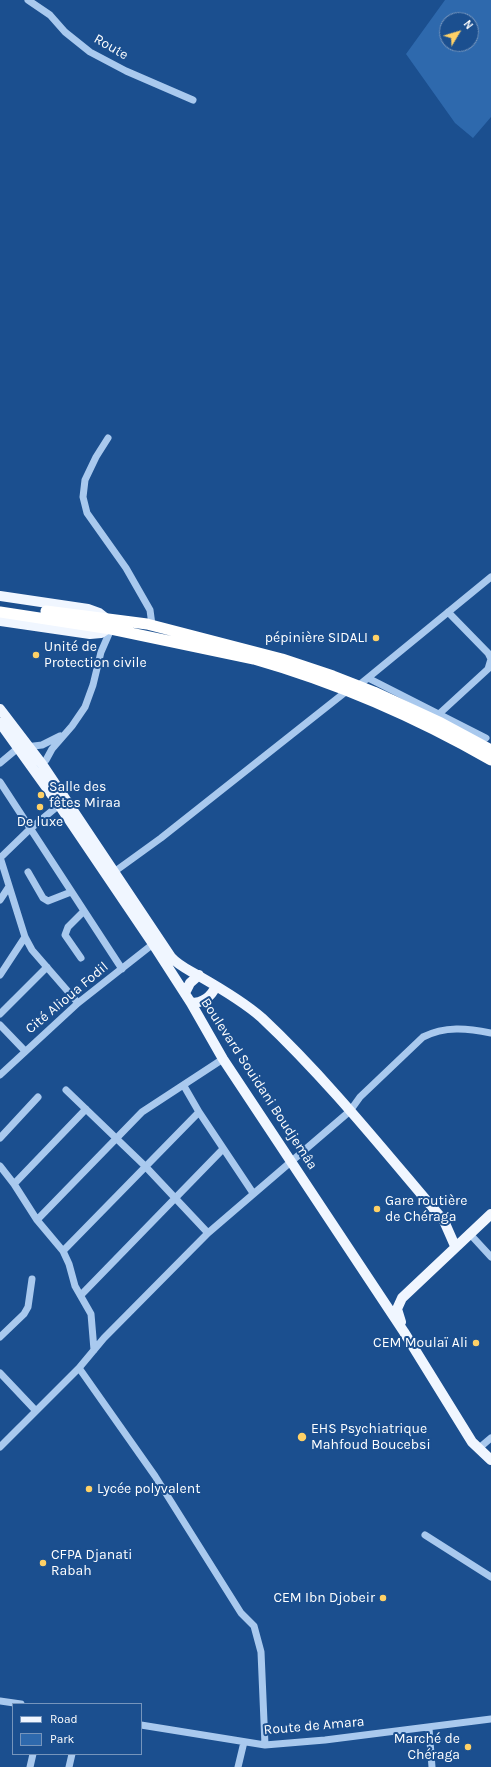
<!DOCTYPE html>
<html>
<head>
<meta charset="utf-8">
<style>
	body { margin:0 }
	#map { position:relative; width:491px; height:1767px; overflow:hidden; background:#1b4f8f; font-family:Karla,sans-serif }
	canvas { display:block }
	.legend { position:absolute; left:12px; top:1703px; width:130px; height:52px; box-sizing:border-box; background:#1b4f8f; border:1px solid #7695bc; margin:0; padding:5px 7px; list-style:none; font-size:12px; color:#fff }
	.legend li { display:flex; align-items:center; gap:8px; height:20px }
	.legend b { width:20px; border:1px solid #7695bc }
	.north { position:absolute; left:439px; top:12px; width:40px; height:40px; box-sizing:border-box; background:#1b4f8f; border:1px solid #7695bc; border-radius:50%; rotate:52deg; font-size:11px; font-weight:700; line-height:16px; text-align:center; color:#fff }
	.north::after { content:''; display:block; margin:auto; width:14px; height:18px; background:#ffd166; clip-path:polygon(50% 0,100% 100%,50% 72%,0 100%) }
</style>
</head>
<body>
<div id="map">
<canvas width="491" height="1767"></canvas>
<ul class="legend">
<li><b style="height:5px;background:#f0f6ff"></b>Road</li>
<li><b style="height:11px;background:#2e69ad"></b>Park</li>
</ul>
<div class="north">N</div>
</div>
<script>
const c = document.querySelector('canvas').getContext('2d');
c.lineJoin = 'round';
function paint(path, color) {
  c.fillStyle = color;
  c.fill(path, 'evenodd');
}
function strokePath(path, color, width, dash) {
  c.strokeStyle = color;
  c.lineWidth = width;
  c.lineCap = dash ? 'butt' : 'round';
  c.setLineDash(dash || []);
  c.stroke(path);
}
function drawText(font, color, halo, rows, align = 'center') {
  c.font = font + ' Karla,sans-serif';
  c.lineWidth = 4;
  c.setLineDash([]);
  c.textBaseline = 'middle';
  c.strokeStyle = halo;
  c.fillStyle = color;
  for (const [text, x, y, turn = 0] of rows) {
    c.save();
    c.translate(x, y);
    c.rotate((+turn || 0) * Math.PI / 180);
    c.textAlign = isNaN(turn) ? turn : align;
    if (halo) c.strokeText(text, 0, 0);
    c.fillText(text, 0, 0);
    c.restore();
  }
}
paint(new Path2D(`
	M445,0H491V117L473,138L455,123L406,54ZM447,20H471V44H447Z`), '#2e69ad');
strokePath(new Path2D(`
	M28,0L50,15L65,32L90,52L126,71L193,100
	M108,438L96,457L85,480L83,497L87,513L126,568L150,610L152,625
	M368,678L486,738
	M358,686L491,577
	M439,714L488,669L491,659L488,653L448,612
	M0,763L18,748L42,745L60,736
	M39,766L46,760L52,749L72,726L85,707L93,685L101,652L111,629
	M0,782L122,969
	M0,857L25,937L32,950L78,1003
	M0,858L30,829L59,805
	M28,872L43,898L48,901L71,892
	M114,872L161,838L348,690
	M0,900L8,888
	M81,958L65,935L68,927L84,911
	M0,975L25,937
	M0,1014L47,967
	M0,1025L25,1051
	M0,1075L78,1003L153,944
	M184,1086L199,1112L253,1193
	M66,1090L145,1166L208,1233
	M0,1138L38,1097
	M0,1166L14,1184L37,1220L63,1251L69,1264L75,1286L91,1314L94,1350
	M14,1184L86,1109
	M37,1220L142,1112L223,1059
	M469,1233L491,1257
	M63,1251L199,1112
	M81,1295L223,1149
	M0,1337L24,1314L28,1307L32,1279
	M79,1368L155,1476L241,1613L254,1626L261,1652L265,1745
	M0,1373L36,1411
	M0,1447L79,1368L104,1338L208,1233L350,1111L360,1097L423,1037C445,1026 467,1028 491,1033
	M478,1449L491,1438
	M425,1535L491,1577
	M0,1701L21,1704
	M141,1725L265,1745L325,1740L491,1719
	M429,1728L432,1767
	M30,1767L33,1754
	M69,1767L72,1754
	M238,1767L244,1742`), '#a9c9ee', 7);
strokePath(new Path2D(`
	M0,596L88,609L99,613L108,620
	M0,621L90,634L101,633L107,629
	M0,709L42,764L171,957C179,966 189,970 199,976C220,988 244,1002 262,1018C328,1080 385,1152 444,1221L455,1246
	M0,723L59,805L153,944L191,1003L223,1059L404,1332L472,1442L491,1460
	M185,993L190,983L199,975
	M191,1003C203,1003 211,997 216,986
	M401,1322L397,1309L402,1298L491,1214`), '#f0f6ff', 10);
strokePath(new Path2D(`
	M46,611L147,624L282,659L333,676L374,692L441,723L491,750
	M0,612L111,629L254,659C338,683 416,717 491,760`), '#fff', 11);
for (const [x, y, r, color] of [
	[376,638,4,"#ffd166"],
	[36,655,4,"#ffd166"],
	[41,795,4,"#ffd166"],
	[40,807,4,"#ffd166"],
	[377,1209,4,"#ffd166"],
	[476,1343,4,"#ffd166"],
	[302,1437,5,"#ffd166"],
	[89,1489,4,"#ffd166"],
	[43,1563,4,"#ffd166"],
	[383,1598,4,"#ffd166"],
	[468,1747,4,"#ffd166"]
]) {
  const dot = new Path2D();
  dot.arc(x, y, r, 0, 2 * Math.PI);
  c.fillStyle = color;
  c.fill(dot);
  strokePath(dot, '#1b4f8f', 1.5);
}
drawText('14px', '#fff', '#1b4f8f', [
	["Route",111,47,30],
	["Cité Alioua Fodil",67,998,-40],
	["Boulevard Souidani Boudjemâa",259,1084,57],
	["Route de Amara",314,1726,-5]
]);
drawText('14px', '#fff', '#1b4f8f', [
	["pépinière SIDALI",368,638,"right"],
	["Unité de",44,647],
	["Protection civile",44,663],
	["Salle des",49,787],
	["fêtes Miraa",49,803],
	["De luxe",40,822,"center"],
	["Gare routière",385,1201],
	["de Chéraga",385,1217],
	["CEM Moulaï Ali",468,1343,"right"],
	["EHS Psychiatrique",311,1429],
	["Mahfoud Boucebsi",311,1445],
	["Lycée polyvalent",97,1489],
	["CFPA Djanati",51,1555],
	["Rabah",51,1571],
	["CEM Ibn Djobeir",375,1598,"right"],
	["Marché de",460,1739,"right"],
	["Chéraga",460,1755,"right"]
], 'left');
</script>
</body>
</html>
